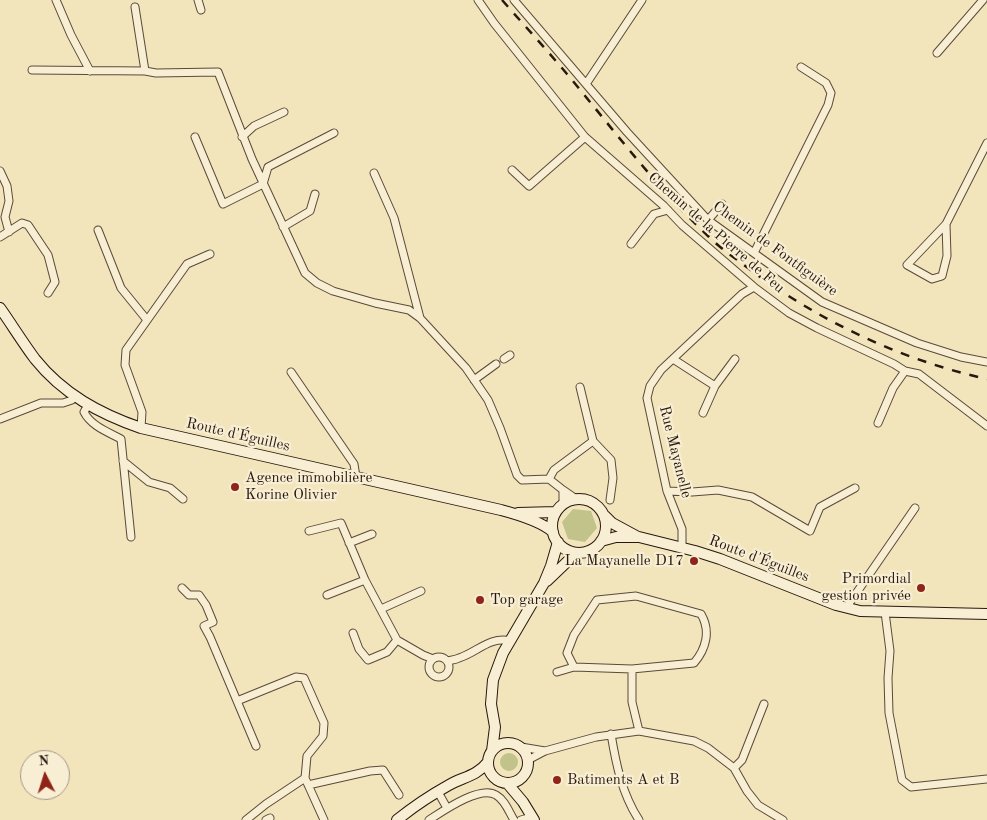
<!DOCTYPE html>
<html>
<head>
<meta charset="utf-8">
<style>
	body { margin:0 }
	#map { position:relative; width:987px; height:820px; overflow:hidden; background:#f2e5bb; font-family:"Old Standard TT",serif }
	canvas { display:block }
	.north { position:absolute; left:20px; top:750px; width:50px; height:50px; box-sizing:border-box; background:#f7eed3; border:1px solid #a49884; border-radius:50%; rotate:355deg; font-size:14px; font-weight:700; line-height:20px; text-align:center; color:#27170e }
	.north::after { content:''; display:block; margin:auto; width:18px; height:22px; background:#8f2418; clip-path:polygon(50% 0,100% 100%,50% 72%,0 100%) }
</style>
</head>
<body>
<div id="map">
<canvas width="987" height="820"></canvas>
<div class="north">N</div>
</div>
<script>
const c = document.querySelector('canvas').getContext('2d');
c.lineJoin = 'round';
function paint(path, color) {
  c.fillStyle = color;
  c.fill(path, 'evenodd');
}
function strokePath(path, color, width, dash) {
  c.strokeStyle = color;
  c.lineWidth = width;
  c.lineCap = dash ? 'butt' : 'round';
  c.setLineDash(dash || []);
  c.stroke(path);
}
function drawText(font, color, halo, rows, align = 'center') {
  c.font = font + ' "Old Standard TT",serif';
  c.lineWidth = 4.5;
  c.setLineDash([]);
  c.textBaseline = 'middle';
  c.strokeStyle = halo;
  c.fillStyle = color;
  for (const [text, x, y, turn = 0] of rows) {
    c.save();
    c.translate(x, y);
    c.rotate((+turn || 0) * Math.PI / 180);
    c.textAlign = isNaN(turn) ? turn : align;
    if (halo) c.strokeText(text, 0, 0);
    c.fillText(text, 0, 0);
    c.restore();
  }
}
paint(new Path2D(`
	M573,509L591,511L597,528L585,542L568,539L562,522Z
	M500 762a9 9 0 1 1 18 0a9 9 0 1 1-18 0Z`), '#c2c28b');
const street = new Path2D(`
	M56,0L71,35L90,71
	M198,0L201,10
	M478,0L494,23L585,137L664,206L682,225L754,287L789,313L817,328L894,364L905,371L919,374L987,426
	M514,0L627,132L708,220L822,302L917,343L961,357L987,362
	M135,7L145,71
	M937,53L983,0
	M32,70L145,71L156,73L218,72L252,159L305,273L317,283L333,291L375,303L409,310L420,318L466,368L488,400L500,428L517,475L522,480L549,479L563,490
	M586,84L642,0
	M195,137L223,204L263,184L268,167L334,133
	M242,137L254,126L284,112
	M512,170L529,186L585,137
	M0,171L7,186L9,201L5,217L9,232
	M374,173L394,218L420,318
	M708,220L722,204
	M946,224L947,256L942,276L932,279L907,265L946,224L987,143
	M283,227L310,211L315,194
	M98,230L121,288L147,320
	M0,237L22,223L28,225L48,255L55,282L48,293
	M631,244L654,214L668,210
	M754,253L828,105L831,93L826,83L801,67
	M504,359L510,355
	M673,359L715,386
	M291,372L354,464L356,477
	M474,380L496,364
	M580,387L593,441L611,460L613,478L610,500
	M88,405L84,412C91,426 108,432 121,439L131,537
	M703,413L715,386L735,359
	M0,419L41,403H63L72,400L74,396
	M878,423L893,388L905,371
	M141,428L142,412L125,365L126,350L187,264L210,254
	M123,461L149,482L170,488L183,499
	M549,479L554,470L593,441
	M667,491L692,492L718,490L752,497L810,531L820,507L855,488
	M563,504V490L576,499
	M309,531L341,523L365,580L397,640L423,655L433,659
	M349,543L372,534
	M682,547V529L667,491L647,398L650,386L661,370L742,294L754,287
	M182,588L189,595H199L206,605L213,622L204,626L210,637L256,746
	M327,595L365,580
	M846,608L915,508
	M381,609L421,591
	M885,612L890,651L888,678L889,713L902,780L911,787L987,779
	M353,633L359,649L368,660L387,652L397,640
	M429 667a10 10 0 1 1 20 0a10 10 0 1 1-20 0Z
	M447,661C451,660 455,660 459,658C478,652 489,636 511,641
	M632,669V702L639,731
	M557,672L574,667L632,669L694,663C706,649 711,631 701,614L636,596L597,600L574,635L567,653L574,667
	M237,701L296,677L304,678L324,723L323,736L307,756L305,778
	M611,734C616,764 622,794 639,820
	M521,747L545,751
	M528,760L545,751L596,737L639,731L694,741L708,748L734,768L747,791L758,805L783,820
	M734,768L742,760L764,704
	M308,785L370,771L383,770L399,795
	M438,792L447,808
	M246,820L266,804L305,778L324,820
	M266,820L270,818
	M429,820C443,811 480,785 496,795C505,800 509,812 514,820
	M521,820L532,817`);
const secondary = new Path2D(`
	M0,308C12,325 23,343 35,359C63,394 100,414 141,428L501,510C516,514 542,522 553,532
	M552 526a27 27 0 1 1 54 0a27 27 0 1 1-54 0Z
	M518,513L556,512
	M605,516L612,523L636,536
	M601,541L616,537H639L695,551L720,559L836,605L860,611L987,614
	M547,581L571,558L578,553
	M488 763a20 20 0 1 1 40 0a20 20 0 1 1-40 0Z
	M492,751L495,727L491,704L493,680L503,653L544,583L551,566L558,542
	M507,783L523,802L534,820
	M397,820C413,807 431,795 449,785C463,777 477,776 488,762`);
strokePath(street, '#5a4a39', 9);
strokePath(secondary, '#27170e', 12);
strokePath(street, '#f7eed3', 7);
strokePath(secondary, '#f7eed3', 10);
strokePath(new Path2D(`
	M502,0C524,25 546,49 567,74C613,129 656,187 708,236C718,246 729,254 740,262C813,318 897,359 987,379`), '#27170e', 2.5, [9, 9]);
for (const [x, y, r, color] of [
	[235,487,5,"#8f2418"],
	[694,561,5,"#8f2418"],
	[921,588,5,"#8f2418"],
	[480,600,5,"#8f2418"],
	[557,780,5,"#8f2418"]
]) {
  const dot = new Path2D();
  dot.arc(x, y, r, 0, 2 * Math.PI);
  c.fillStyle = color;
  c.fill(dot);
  strokePath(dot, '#f7eed3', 2);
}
drawText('15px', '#27170e', '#f7eed3', [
	["Chemin de la Pierre de Feu",716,233,41],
	["Chemin de Fontfiguière",775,249,36],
	["Route d'Éguilles",238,435,13],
	["Rue Mayanelle",675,452,76],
	["Route d'Éguilles",759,559,21]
]);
drawText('15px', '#27170e', '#f7eed3', [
	["Agence immobilière",245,478],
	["Korine Olivier",245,495],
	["La Mayanelle D17",684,561,"right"],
	["Primordial",911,579,"right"],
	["gestion privée",911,596,"right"],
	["Top garage",490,600],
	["Batiments A et B",567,780]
], 'left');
</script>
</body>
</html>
